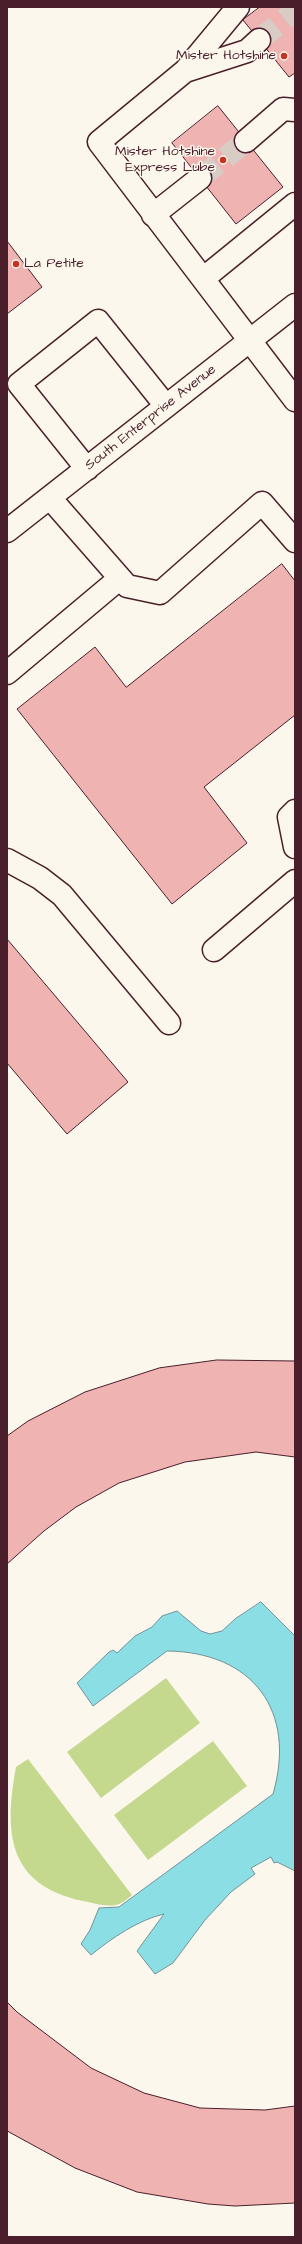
<!DOCTYPE html>
<html>
<head>
<meta charset="utf-8">
<style>
	body { margin:0 }
	#map { position:relative; width:302px; height:2244px; overflow:hidden; background:#fbf7ec; font-family:"Architects Daughter",sans-serif }
	canvas { display:block }
	.frame { position:absolute; inset:0; border:8px solid #4a1f2b; pointer-events:none }
</style>
</head>
<body>
<div id="map">
<canvas width="302" height="2244"></canvas>
<div class="frame"></div>
</div>
<script>
const c = document.querySelector('canvas').getContext('2d');
c.lineJoin = 'round';
function paint(path, color) {
  c.fillStyle = color;
  c.fill(path, 'evenodd');
}
function strokePath(path, color, width, dash) {
  c.strokeStyle = color;
  c.lineWidth = width;
  c.lineCap = dash ? 'butt' : 'round';
  c.setLineDash(dash || []);
  c.stroke(path);
}
function drawText(font, color, halo, rows, align = 'center') {
  c.font = font + ' "Architects Daughter",sans-serif';
  c.lineWidth = 3;
  c.setLineDash([]);
  c.textBaseline = 'middle';
  c.strokeStyle = halo;
  c.fillStyle = color;
  for (const [text, x, y, turn = 0] of rows) {
    c.save();
    c.translate(x, y);
    c.rotate((+turn || 0) * Math.PI / 180);
    c.textAlign = isNaN(turn) ? turn : align;
    if (halo) c.strokeText(text, 0, 0);
    c.fillText(text, 0, 0);
    c.restore();
  }
}
paint(new Path2D(`
	M166,1678L200,1723L101,1798L67,1752Z
	M213,1741L247,1786L148,1860L114,1815Z
	M28,1759L132,1895C128,1898 124,1902 119,1904C109,1908 93,1903 83,1901C7,1885 4,1832 16,1767Z`), '#c4d98e');
const water = new Path2D(`
	M261,1602L295,1636V1871L277,1862L274,1863L271,1857L251,1868L255,1874L231,1892L205,1920L173,1963L155,1974L137,1951L164,1914C138,1920 112,1938 91,1955L81,1944L90,1930L99,1908L119,1907L273,1794C297,1711 253,1652 167,1651L93,1706L77,1683L109,1652L113,1650L117,1653L135,1636L152,1627L162,1616L177,1611L201,1631L210,1634L222,1631L235,1619Z`);
paint(water, '#8cdee5');
strokePath(water, '#72929b', 1);
const building = new Path2D(`
	M260,7H295V73L289,77L243,20Z
	M218,106L283,187L236,224L172,143Z
	M7,241L42,287L7,314Z
	M282,564L295,581V715L204,787L247,843L172,904L17,709L95,647L126,687Z
	M7,939L128,1082L67,1134L7,1063Z
	M217,1360L295,1361V1457L256,1452L185,1462L119,1483L76,1507L44,1531L7,1564V1436L28,1421L85,1392L159,1368Z
	M7,2002L17,2012L91,2068L144,2093L200,2108L265,2110L295,2106V2203L235,2206L208,2204L137,2192L75,2168L9,2132L7,2130Z`);
paint(building, '#efb3b2');
strokePath(building, '#4a1f2b', 1);
strokePath(new Path2D(`
	M259,40L295,11
	M200,178L246,141`), '#d8ccc5', 22, [22, 11]);
const minor = new Path2D(`
	M238,7L185,71L99,142L295,400
	M185,71L247,51L259,40
	M246,141L283,109L295,110
	M153,215L200,178
	M204,278L295,204
	M87,469L19,384L98,321L166,406
	M50,498L127,586L160,593L262,503L295,541
	M7,531L295,305
	M7,673L119,579
	M295,811L289,817L295,847
	M7,860L40,878L62,895L169,1023
	M214,950L295,881`);
strokePath(minor, '#4a1f2b', 25);
strokePath(minor, '#fbf7ec', 22);
for (const [x, y, r, color] of [
	[284,56,4,"#c8321e"],
	[223,160,4,"#c8321e"],
	[16,264,4,"#c8321e"]
]) {
  const dot = new Path2D();
  dot.arc(x, y, r, 0, 2 * Math.PI);
  c.fillStyle = color;
  c.fill(dot);
  strokePath(dot, '#fbf7ec', 1.5);
}
drawText('14px', '#4a1f2b', '#fbf7ec', [
	["Mister Hotshine",276,56],
	["Mister Hotshine",215,152],
	["Express Lube",215,168],
	["La Petite",24,264,"left"]
], 'right');
drawText('14px', '#4a1f2b', '#fbf7ec', [
	["South Enterprise Avenue",151,418,-38]
]);
</script>
</body>
</html>
